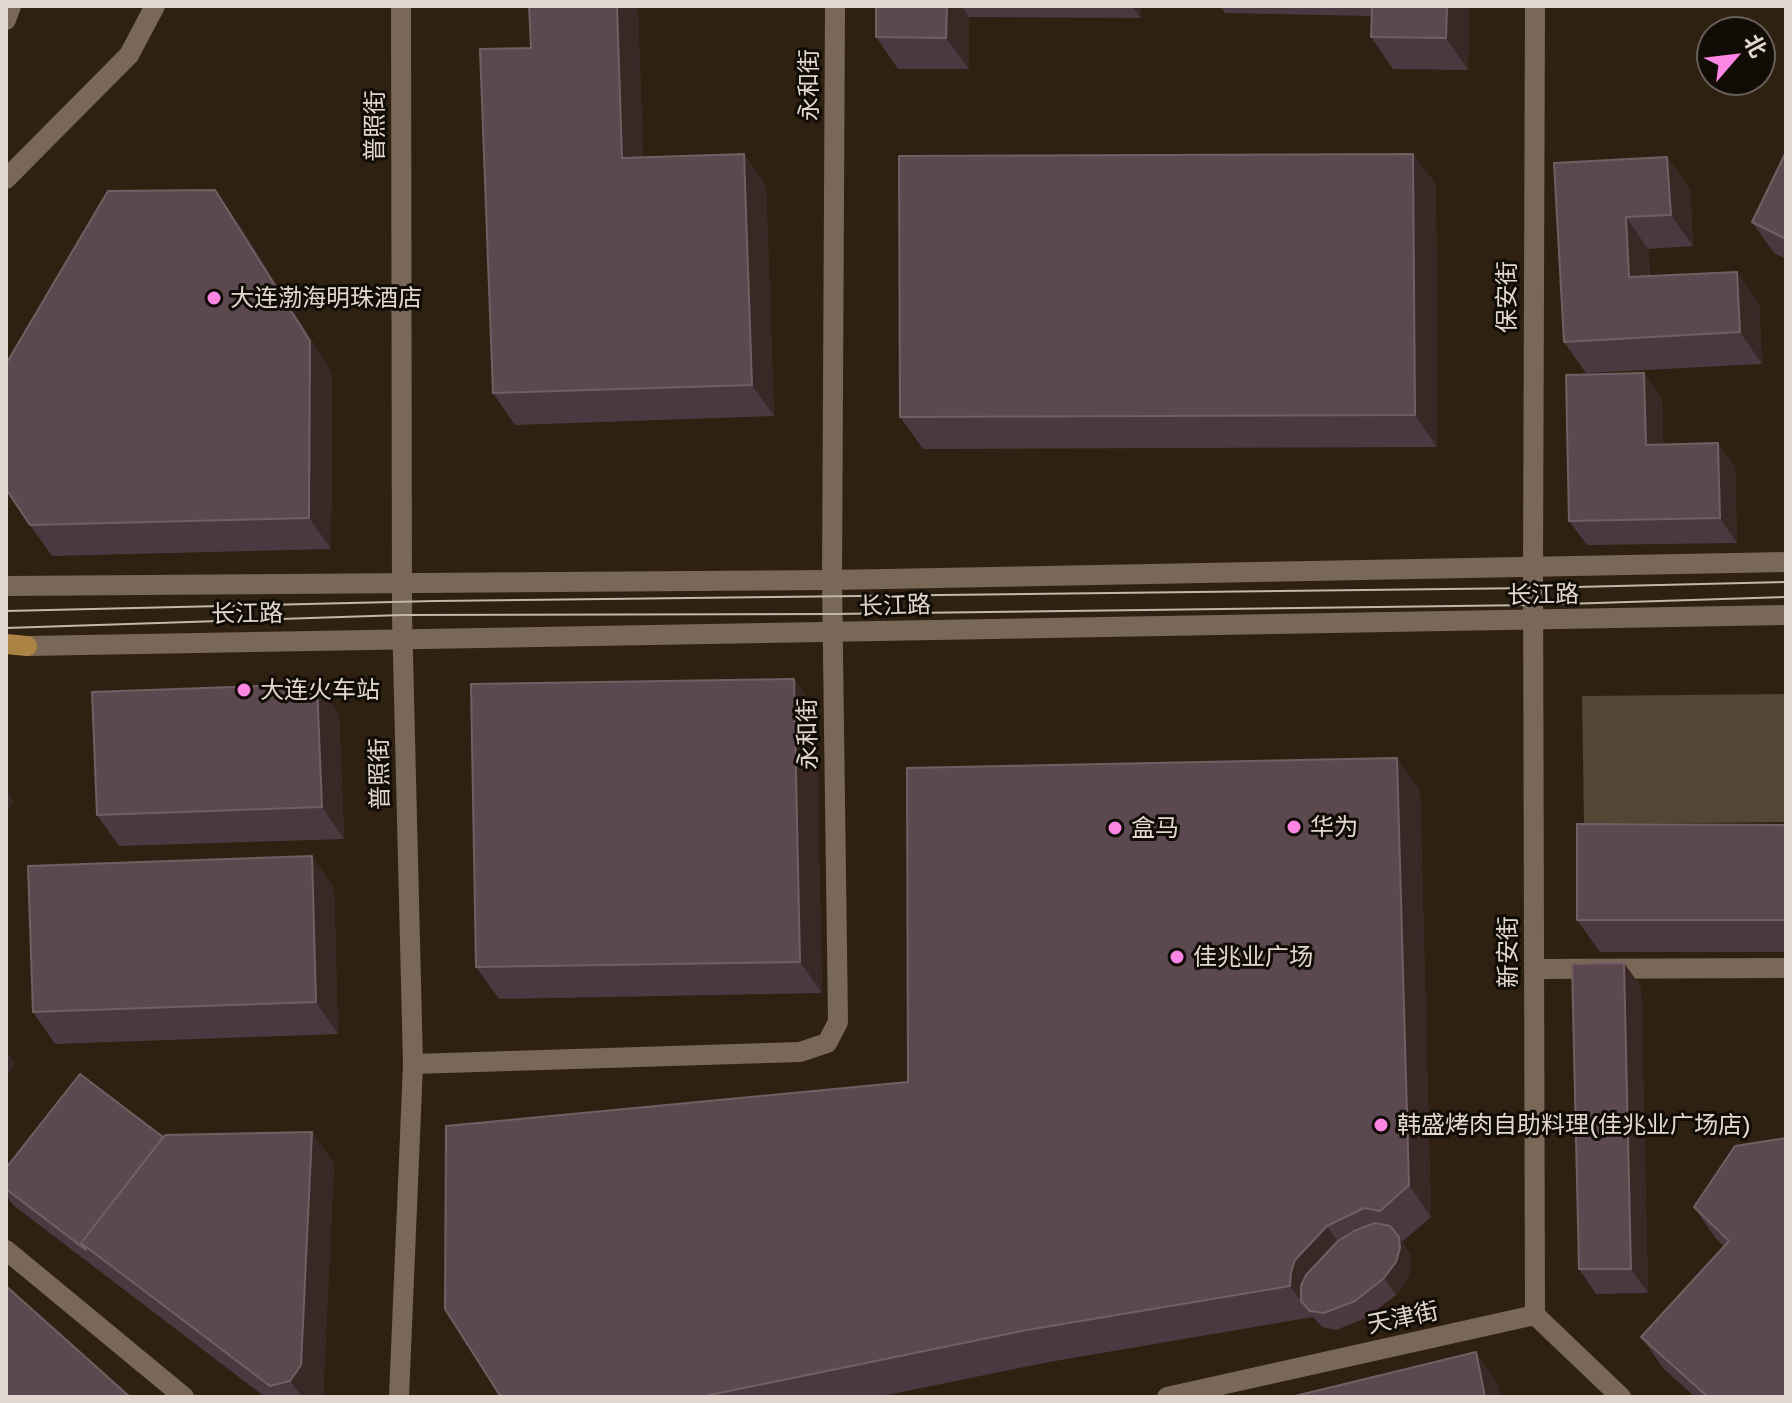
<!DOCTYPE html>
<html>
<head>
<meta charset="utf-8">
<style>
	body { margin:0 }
	#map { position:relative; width:1792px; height:1403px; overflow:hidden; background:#2f2112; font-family:"Golos Text","Noto Sans SC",sans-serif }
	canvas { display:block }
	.frame { position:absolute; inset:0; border:8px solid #e1d7ce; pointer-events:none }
	.north { position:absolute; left:1696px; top:16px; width:80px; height:80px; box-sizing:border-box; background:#120c06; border:2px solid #655d56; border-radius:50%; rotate:62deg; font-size:22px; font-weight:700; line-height:32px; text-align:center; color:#e1d7ce }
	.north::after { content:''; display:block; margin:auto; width:28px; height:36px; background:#fc86e3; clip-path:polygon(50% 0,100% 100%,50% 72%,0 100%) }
</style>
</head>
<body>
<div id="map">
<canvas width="1792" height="1403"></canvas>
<div class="frame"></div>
<div class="north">北</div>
</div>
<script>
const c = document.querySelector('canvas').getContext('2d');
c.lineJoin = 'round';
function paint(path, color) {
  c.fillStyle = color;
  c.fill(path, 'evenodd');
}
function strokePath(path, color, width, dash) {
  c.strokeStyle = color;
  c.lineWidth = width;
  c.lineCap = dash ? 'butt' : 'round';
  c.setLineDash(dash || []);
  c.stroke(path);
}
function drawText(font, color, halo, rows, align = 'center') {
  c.font = font + ' "Golos Text","Noto Sans SC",sans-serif';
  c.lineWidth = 6;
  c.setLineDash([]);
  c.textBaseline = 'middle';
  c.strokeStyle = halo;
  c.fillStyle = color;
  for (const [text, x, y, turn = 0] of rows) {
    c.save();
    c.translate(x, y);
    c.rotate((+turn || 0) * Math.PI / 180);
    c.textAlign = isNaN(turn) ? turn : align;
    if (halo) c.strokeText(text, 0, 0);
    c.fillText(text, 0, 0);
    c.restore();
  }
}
paint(new Path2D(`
	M1786,694V822L1584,824L1582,696Z`), '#544535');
strokePath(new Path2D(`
	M6,20L11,6`), '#796858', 20);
strokePath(new Path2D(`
	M6,179L129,55L155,6
	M1534,969L1786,968
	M413,1064L800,1052L827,1043L838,1022L832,580L835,6
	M6,1250L184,1397
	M1535,1315L1533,568L1535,6
	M1535,1315L1621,1397
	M399,1397L413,1064L402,615L401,6
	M1167,1397L1535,1315`), '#796858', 20);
strokePath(new Path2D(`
	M6,586L832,580L1786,562
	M27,646C613,631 1200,630 1786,615`), '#796858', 20);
strokePath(new Path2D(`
	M6,644L27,646`), '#ab8444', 20);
strokePath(new Path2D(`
	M6,611L436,601L1533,588L1786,582
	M6,628L402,615L833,614L1533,605L1786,597`), '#c2b7ad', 2);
paint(new Path2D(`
	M876,6H1141V18L969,17V69H898L876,37Z
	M1220,6H1469L1468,70L1393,69L1371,37L1372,16L1225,13Z
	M638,10L643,157L744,154L766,186L774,416L515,425L493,393L531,48Z
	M1786,152V259L1774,253L1752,222Z
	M1413,154L1436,185L1437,447L923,449L900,417Z
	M1667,157L1690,189L1693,246L1648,249L1650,276L1759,303L1762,364L1586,373L1564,342L1554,163Z
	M237,221L332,373L331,549L52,556L30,525Z
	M1662,398L1663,445L1718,443L1735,468L1737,543L1587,545L1569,521Z
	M794,679L816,711L822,993L499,999L476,967Z
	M317,684L339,715L344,839L119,846L97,815Z
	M1420,790L1431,1217L1402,1242L1410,1254L1412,1265L1408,1279L1396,1295L1366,1318L1336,1330L1322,1327L1313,1317L1049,1362L877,1397H501L908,1082Z
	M1786,825V952H1600L1577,920Z
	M334,888L338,1034L55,1044L33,1012Z
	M1624,963L1641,987L1648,1293L1596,1294L1579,1269Z
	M312,1132L334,1164L323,1397H265L13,1205L6,1195V1168L163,1137Z
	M1786,1138V1397H1695L1664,1369L1641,1337L1724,1246L1716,1239L1694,1207Z`), '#4c3840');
paint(new Path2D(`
	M617,6H635L638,10L644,190L622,158Z
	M947,6H962L969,17V69L946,38Z
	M1132,6H1141V18Z
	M1447,6H1469L1468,70L1446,38Z
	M744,154L766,186L774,416L752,385Z
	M1413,154L1436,185L1437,447L1415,415Z
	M1667,157L1690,189L1693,246L1671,215Z
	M215,190L237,221L332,373L331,549L309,518Z
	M1626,217L1648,249L1651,309L1629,277Z
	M1737,272L1759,303L1762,364L1740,332Z
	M1644,373L1662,398L1664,470L1646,445Z
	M1718,443L1735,468L1737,543L1720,518Z
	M794,679L816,711L822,993L800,962Z
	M317,684L339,715L344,839L322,807Z
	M1397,758L1420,790L1431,1217L1409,1185Z
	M6,790L14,802L6,813Z
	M312,856L334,888L338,1034L316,1002Z
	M1624,963L1641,987L1648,1293L1631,1269Z
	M6,1050L16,1064L6,1077Z
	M312,1132L334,1164L323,1397H302L290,1381Z
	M1327,1226L1349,1258L1301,1301L1290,1286L1291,1272L1295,1260Z
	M1399,1237L1410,1254L1412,1265L1408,1279L1396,1295L1384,1278Z
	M1476,1352L1498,1384L1501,1397H1485Z`), '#3a2827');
const building = new Path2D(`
	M529,6H617L622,158L744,154L752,385L493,393L480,49L531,48Z
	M876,6H947L946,38L876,37Z
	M1372,6H1447L1446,38L1371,37Z
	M1786,152V239L1752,222Z
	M1413,154L1415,415L900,417L899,156Z
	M1667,157L1671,215L1626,217L1629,277L1737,272L1740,332L1564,342L1554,163Z
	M215,190L310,341L309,518L30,525L6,489V364L108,191Z
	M1644,373L1646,445L1718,443L1720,518L1569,521L1566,375Z
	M794,679L800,962L476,967L471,684Z
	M317,684L322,807L97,815L92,692Z
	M1397,758L1409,1185L1380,1211L1364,1208L1327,1226L1295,1260L1291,1272L1290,1286L1027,1330L700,1397H501L445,1309L446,1126L908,1082L907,768Z
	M1577,824L1786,825V920H1577Z
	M312,856L316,1002L33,1012L28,866Z
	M1624,963L1631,1269H1579L1572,964Z
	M80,1074L163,1137L81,1243L86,1250L6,1189V1168Z
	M312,1132L301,1365L290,1381L270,1386L81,1243L165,1135Z
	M1786,1138V1397H1708L1641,1337L1729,1241L1694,1207L1735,1146Z
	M1375,1223L1390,1226L1399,1237L1400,1248L1396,1262L1384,1278L1355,1301L1324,1313L1310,1311L1301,1301V1286L1306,1275L1338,1241L1354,1231Z
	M6,1286L130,1397H6Z
	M1476,1352L1485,1397H1291Z`);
paint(building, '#5c494f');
strokePath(building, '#715f63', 2);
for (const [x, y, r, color] of [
	[214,298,8,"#fc86e3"],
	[244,690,8,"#fc86e3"],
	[1294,827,8,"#fc86e3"],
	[1115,828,8,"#fc86e3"],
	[1177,957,8,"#fc86e3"],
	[1381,1125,8,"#fc86e3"]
]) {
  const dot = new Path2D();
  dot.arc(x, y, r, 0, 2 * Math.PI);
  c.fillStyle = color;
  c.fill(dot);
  strokePath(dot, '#120c06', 3);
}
drawText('24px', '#e1d7ce', '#120c06', [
	["永和街",809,85,-90],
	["普照街",375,126,-90],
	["保安街",1507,297,-90],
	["长江路",1543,595,-1],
	["长江路",895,606,-2],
	["长江路",247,614,-1],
	["永和街",808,734,-91],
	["普照街",380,774,-91],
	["新安街",1508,952,-90],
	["天津街",1403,1318,-12]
]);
drawText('24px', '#e1d7ce', '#120c06', [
	["大连渤海明珠酒店",230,298],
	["大连火车站",260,690],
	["华为",1310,827],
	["盒马",1131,828],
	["佳兆业广场",1193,957],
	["韩盛烤肉自助料理(佳兆业广场店)",1397,1125]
], 'left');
</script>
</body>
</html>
